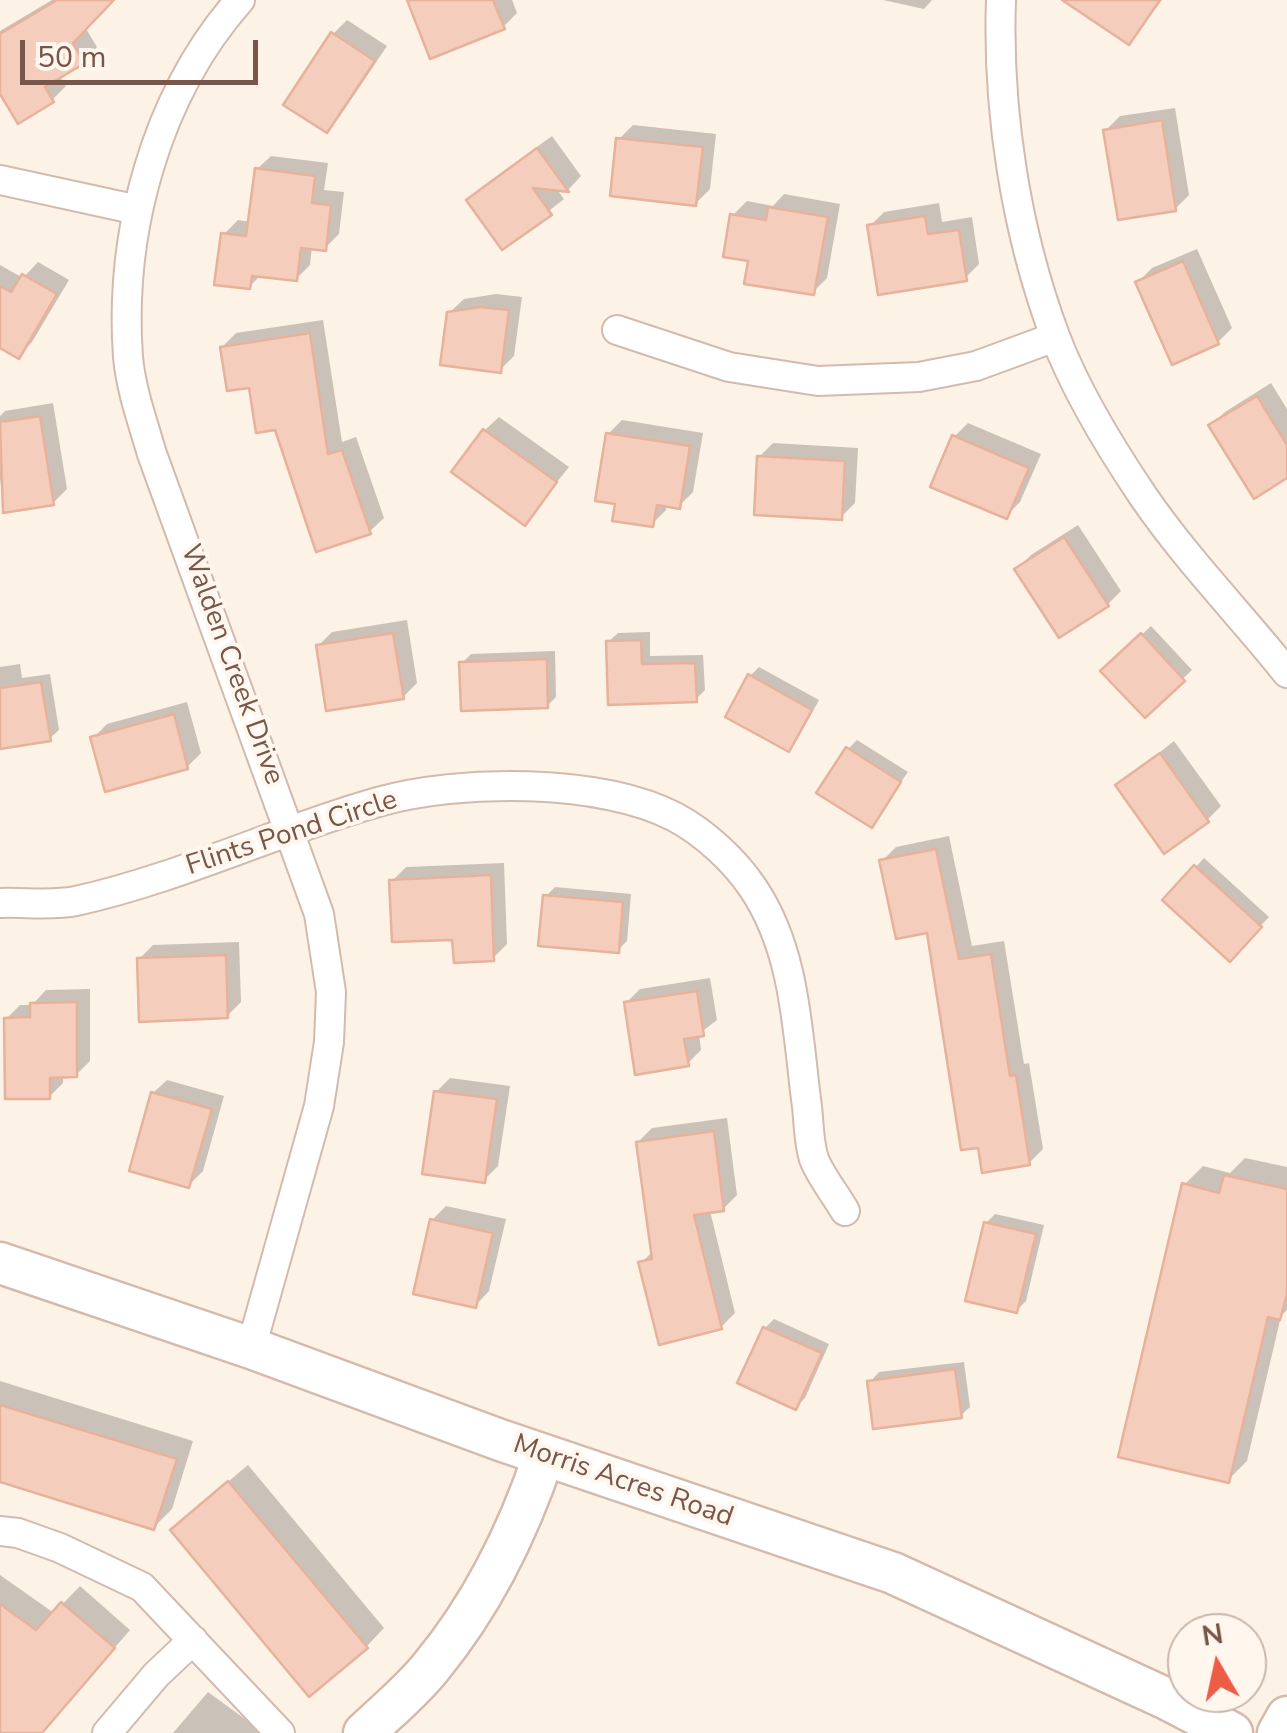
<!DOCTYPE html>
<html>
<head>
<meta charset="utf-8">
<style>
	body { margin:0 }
	#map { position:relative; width:1287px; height:1733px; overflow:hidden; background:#fdf2e6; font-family:"Nunito Sans",sans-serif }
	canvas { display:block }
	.north { position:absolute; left:1167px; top:1613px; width:100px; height:100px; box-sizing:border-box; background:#fff7ee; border:2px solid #c9b7ac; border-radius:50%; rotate:351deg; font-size:28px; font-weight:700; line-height:40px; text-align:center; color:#785649 }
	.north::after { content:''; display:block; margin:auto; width:35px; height:45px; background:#ec5c47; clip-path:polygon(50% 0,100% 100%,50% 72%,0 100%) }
	.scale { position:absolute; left:20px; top:40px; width:238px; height:45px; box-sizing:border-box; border:5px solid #785649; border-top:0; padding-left:12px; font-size:30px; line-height:35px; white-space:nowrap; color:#785649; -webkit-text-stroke:8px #fff7ee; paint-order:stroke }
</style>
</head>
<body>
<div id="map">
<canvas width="1287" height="1733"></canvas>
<div class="north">N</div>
<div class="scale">50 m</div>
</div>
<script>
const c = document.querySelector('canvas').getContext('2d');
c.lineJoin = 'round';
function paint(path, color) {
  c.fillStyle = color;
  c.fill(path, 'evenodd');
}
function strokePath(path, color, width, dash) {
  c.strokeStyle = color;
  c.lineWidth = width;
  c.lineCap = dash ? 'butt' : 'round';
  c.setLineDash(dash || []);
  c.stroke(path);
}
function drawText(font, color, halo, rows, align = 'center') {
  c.font = font + ' "Nunito Sans",sans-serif';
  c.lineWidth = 8;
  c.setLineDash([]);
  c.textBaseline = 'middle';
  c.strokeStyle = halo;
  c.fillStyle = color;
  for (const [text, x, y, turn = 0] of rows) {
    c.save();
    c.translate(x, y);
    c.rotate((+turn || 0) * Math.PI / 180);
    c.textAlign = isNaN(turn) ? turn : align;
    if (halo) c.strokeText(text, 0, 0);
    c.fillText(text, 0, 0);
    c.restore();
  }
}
paint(new Path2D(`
	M52,0H111L85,27L97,47L83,61L59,75L66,86L52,100L0,89V31Z
	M409,0H512L517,13L503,27Z
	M883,0H932L924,9Z
	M1093,0H1162L1129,42Z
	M347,20L387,46L340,116L327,130L333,34Z
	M1175,108L1189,195L1175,209L1106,130L1120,116Z
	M633,125L716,134L710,189L696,203L619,139Z
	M552,136L581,176L568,190L556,188L564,199L503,247L469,200L483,186Z
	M271,156L328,163L324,190L344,192L339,234L325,248L312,246L310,265L296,279L261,275L249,287L224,234L238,220L251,222L257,169Z
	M784,194L840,204L827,278L813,292L751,259L733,215L747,201L773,206Z
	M939,203L942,222L972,217L979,264L965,278L870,226L884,212Z
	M1197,249L1232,328L1218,342L1138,282L1152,268Z
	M38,262L69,280L32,342L18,356L0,345V265L23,278Z
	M496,294L522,297L514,356L500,370L449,313L464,299Z
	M323,320L342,442L356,437L384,518L370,531L276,428L251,385L222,347L236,333Z
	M1271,383L1287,409V475L1211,425L1225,412Z
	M53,403L67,489L53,503L5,511L0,479V416L5,411Z
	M499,417L569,467L524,523L485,430Z
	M622,420L703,433L693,492L679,506L667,504L666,510L652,524L618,502L608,434Z
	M968,423L1041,454L1020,502L1006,516L954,437Z
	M773,443L858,448L855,503L841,517L759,457Z
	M1078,525L1121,591L1107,605L1017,569L1031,555Z
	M407,620L417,683L403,697L318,646L332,632Z
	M1151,626L1192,670L1145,715L1104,671Z
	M650,632V656L703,655L705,690L696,699L608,642L618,633Z
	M555,651L556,697L547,706L462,663L471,654Z
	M20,664L22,678L50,674L59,730L49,739L0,746V667Z
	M759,667L819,700L797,740L788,749L750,676Z
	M187,702L201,753L187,767L93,738L107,724Z
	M857,740L908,772L871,825L848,749Z
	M1174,741L1221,806L1207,820L1118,785Z
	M949,836L972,946L1004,941L1024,1064L1029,1063L1043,1149L1029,1163L929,930L882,861L896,847Z
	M1204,858L1269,917L1230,958L1166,900Z
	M504,863L507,944L493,958L455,937L392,881L406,867Z
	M555,887L631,894L627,941L618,950L546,896Z
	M239,942L241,1002L227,1016L139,959L153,945Z
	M710,978L717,1020L699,1034L701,1050L687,1064L626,1003L640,989Z
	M90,989V1061L76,1075H63V1083L49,1097L6,1019L20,1005H32L46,990Z
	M450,1078L510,1086L498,1166L484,1180L436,1092Z
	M167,1080L224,1096L203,1171L189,1185L153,1093Z
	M727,1118L737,1195L723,1209L710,1211L735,1313L721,1327L641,1263L653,1251L638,1142L652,1128Z
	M1245,1158L1287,1167V1310L1281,1316L1247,1461L1228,1480L1185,1184L1203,1166L1230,1173Z
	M446,1206L506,1219L489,1291L476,1305L432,1220Z
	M995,1214L1044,1225L1026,1301L1017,1310L986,1223Z
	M774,1319L829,1344L805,1398L796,1407L765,1328Z
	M964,1362L970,1407L960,1416L870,1382L879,1372Z
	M0,1381L193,1441L172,1509L154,1527L0,1480Z
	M248,1465L384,1628L366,1647L192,1512Z
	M0,1575L54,1613L80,1586L130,1630L41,1733H0Z
	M208,1692L260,1730L258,1733H173Z`), '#0003');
const building = new Path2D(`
	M57,0H114L73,43L85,63L45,87L54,102L18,124L0,94V34Z
	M407,0H493L505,29L430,59Z
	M1062,0H1160L1129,45Z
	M331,32L375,61L327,133L283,105Z
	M1162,120L1176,211L1118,220L1103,130Z
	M616,138L703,147L696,206L610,196Z
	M537,148L569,192L533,188L552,215L502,250L466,200Z
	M255,168L315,176L312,203L331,205L326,251L301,248L297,281L252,276L250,289L214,285L221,233L246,236Z
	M768,207L828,217L814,295L744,284L748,261L723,257L730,214L766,220Z
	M925,216L928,234L959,230L967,281L878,295L867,225Z
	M1183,261L1219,344L1172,365L1135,282Z
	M22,274L57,294L19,359L0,348V286L11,292Z
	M481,307L509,310L501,373L440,365L447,312Z
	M310,333L328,454L342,450L371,534L316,552L275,430L256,433L249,388L227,391L220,347Z
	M1257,396L1287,445V478L1254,499L1208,425Z
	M40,416L54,505L3,513L0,422Z
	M483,429L557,482L525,526L451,472Z
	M606,433L690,446L680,509L657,505L653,527L612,521L615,504L595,501Z
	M952,435L1029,468L1007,519L930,487Z
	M757,456L845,461L842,520L754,515Z
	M1064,537L1109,606L1059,638L1014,569Z
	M393,633L404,699L326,711L316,645Z
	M1141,633L1185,681L1145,718L1100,671Z
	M641,640L642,664L695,663L697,702L608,705L606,641Z
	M547,659L548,708L461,711L459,662Z
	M748,674L812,710L789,752L725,717Z
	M41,682L51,741L0,749V688Z
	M174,714L188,769L105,792L90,737Z
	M846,747L901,782L872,828L816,793Z
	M1160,753L1209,822L1164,854L1115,785Z
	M936,849L959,959L991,954L1010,1076L1016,1075L1030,1165L982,1173L978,1148L961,1150L927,933L896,939L879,860Z
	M1194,865L1262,927L1230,962L1162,900Z
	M491,875L494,961L454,963L452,940L392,942L389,880Z
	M543,895L623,902L619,953L538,946Z
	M226,955L228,1018L139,1022L137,958Z
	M697,991L704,1036L684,1039L689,1066L635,1075L624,1002Z
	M77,1002V1077L50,1078V1099H5L4,1018L30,1017V1003Z
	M434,1091L497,1099L485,1183L422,1174Z
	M151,1092L212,1109L189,1188L129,1171Z
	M714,1131L724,1211L694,1215L722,1329L659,1345L638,1262L652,1259L636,1142Z
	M1224,1175L1287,1189V1294L1280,1320L1268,1317L1229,1483L1118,1457L1182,1183L1219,1193Z
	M430,1219L493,1233L476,1308L413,1294Z
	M984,1222L1036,1234L1017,1313L965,1301Z
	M763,1327L822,1353L796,1410L737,1383Z
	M955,1369L962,1418L873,1429L867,1381Z
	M0,1405L177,1459L154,1530L0,1482Z
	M228,1481L368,1648L309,1697L170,1530Z
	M61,1602L115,1648L42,1733H0V1604L36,1630Z`);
paint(building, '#f4cdbd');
strokePath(building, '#e7b29c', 2.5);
const street = new Path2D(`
	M240,0C156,95 119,232 128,357C131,390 143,423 152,454L319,914L331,992L329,1042L319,1106L251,1348
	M1001,0C997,111 1016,232 1055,336C1076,392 1110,447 1143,496C1186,559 1240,614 1287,673
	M0,180L138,210
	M617,330L729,367L818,381L919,377L976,366L1055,337
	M0,903C25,902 52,906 76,901C180,878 276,831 378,802C459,779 600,778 675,817C705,833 735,861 753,888C795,950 797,1028 806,1099C809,1117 808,1141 814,1159C821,1177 836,1195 845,1211
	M0,1531L18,1533L60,1548L142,1587L280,1733
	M107,1733L156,1675L193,1640`);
const secondary = new Path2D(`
	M0,1263L251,1348L500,1440L893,1573L1167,1699L1232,1733
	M364,1733C386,1712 412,1691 431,1667C483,1604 518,1533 544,1455
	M1278,1733L1287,1717`);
strokePath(street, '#d2bbae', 32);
strokePath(secondary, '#d5baab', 45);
strokePath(street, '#fff', 28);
strokePath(secondary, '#fff', 40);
drawText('28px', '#785649', '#fff7ee', [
	["Walden Creek Drive",231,665,70],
	["Flints Pond Circle",292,834,-18],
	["Morris Acres Road",623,1482,19]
]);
</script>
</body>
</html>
